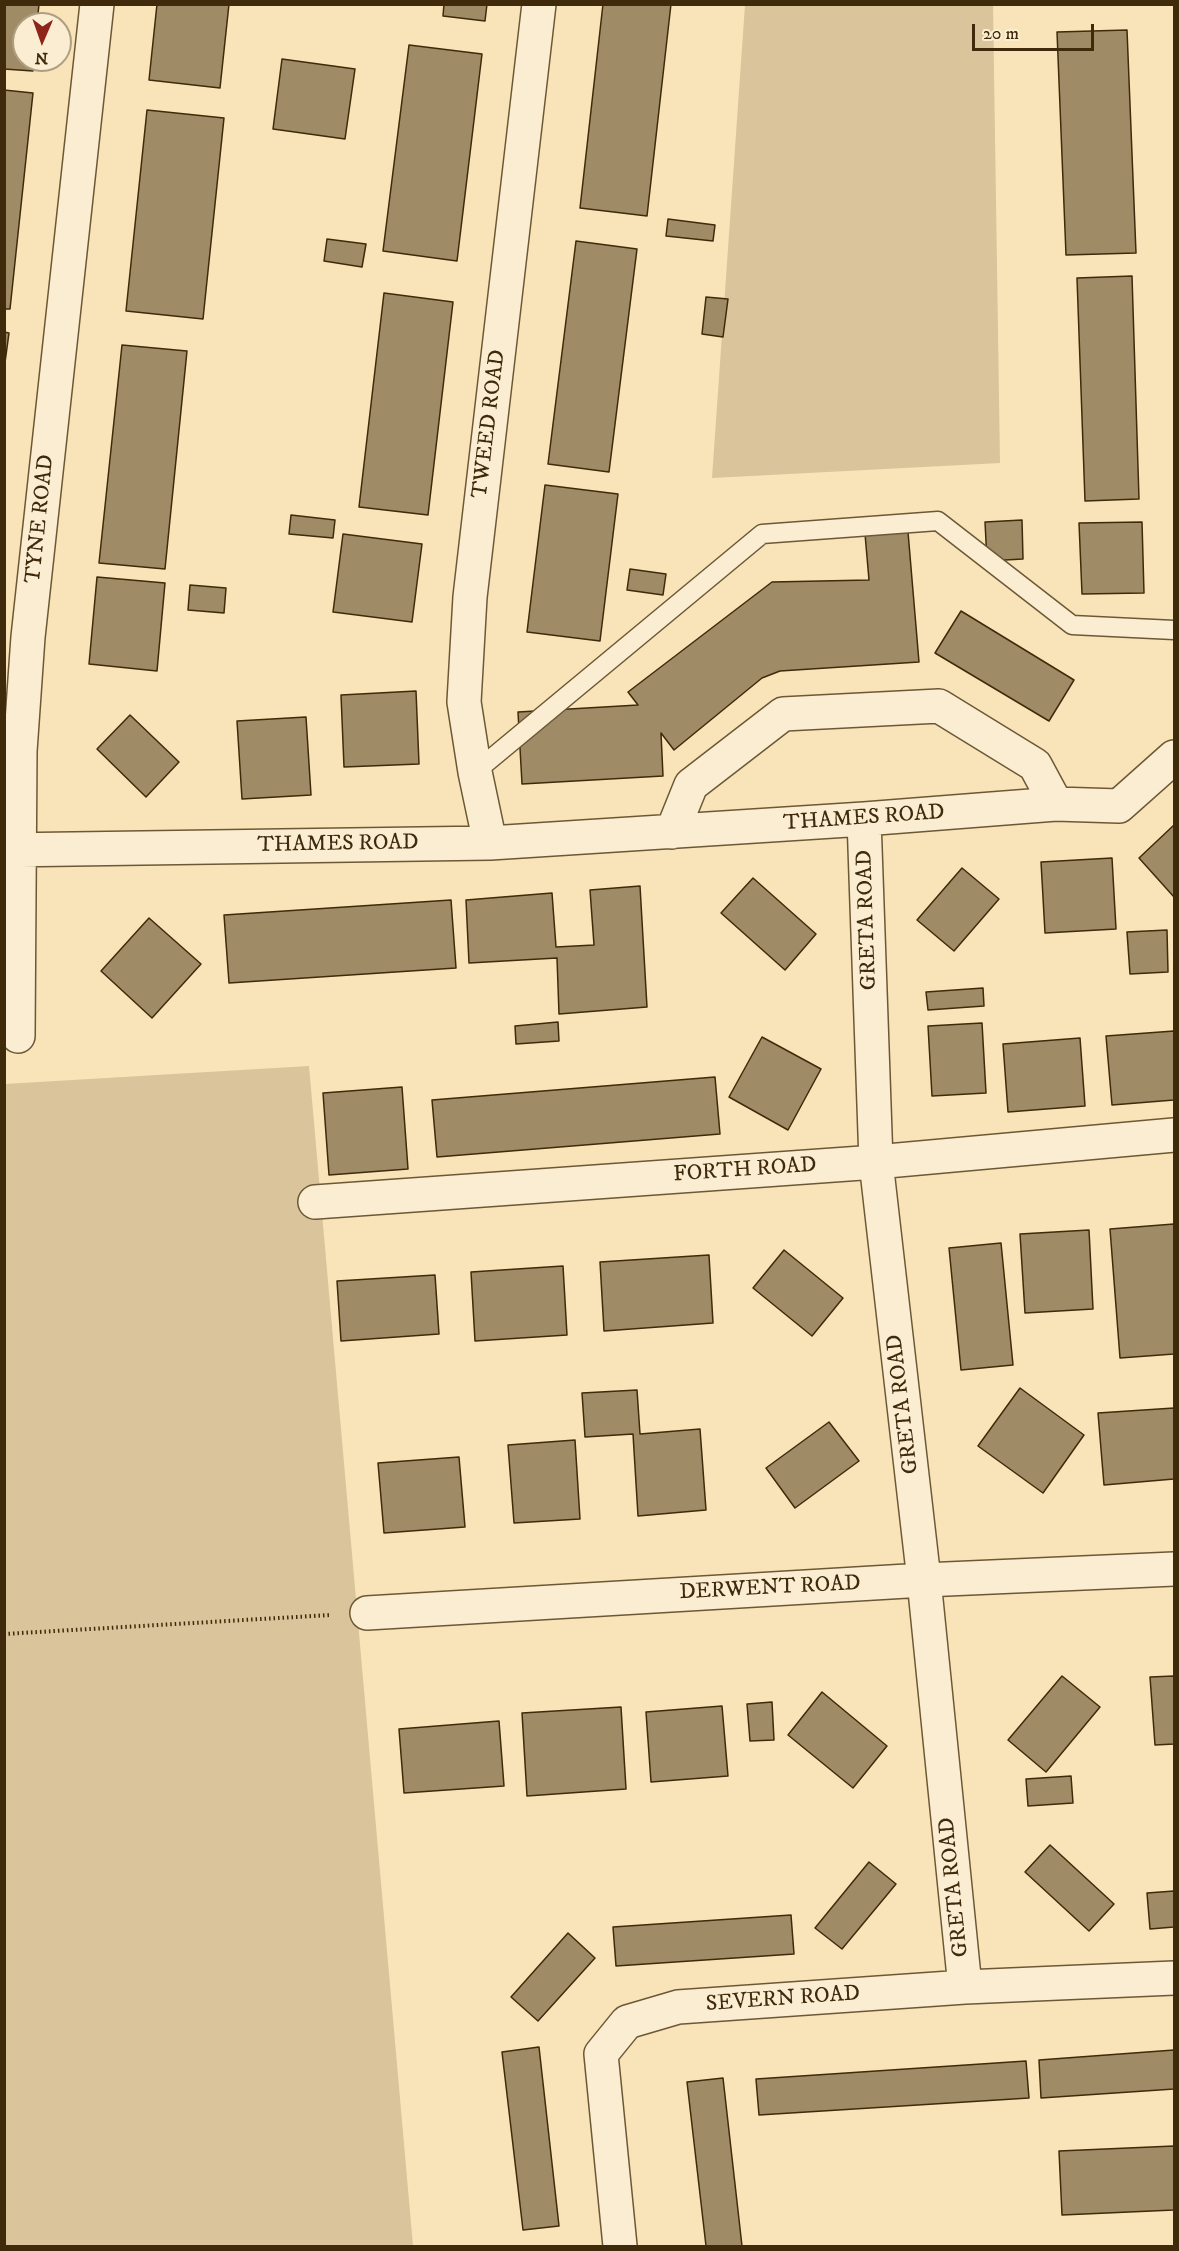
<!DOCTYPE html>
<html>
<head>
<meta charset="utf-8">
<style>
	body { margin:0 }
	#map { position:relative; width:1179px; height:2251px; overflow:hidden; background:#f8e4b8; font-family:"IM FELL DW Pica",serif }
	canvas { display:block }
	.frame { position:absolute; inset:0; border:6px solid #3f2a0b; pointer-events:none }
	.north { position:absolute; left:12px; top:12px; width:60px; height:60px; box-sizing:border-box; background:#faedd1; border:2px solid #af9f82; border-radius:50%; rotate:182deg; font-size:16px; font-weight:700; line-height:24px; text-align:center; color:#3f2a0b }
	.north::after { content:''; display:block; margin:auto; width:21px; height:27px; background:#8f2418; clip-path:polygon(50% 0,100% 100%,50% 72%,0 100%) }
	.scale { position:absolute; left:972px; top:24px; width:122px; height:27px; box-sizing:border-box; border:3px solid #3f2a0b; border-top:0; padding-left:8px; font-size:18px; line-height:21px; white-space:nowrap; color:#3f2a0b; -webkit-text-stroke:4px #faedd1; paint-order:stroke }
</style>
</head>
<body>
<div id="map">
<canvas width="1179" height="2251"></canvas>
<div class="frame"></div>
<div class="north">N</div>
<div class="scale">20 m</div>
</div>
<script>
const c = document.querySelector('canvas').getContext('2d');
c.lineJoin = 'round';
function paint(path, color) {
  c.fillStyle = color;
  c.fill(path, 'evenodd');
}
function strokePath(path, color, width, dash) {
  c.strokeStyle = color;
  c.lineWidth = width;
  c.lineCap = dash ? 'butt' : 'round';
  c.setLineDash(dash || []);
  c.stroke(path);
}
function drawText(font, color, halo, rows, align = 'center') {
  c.font = font + ' "IM FELL DW Pica",serif';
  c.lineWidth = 6;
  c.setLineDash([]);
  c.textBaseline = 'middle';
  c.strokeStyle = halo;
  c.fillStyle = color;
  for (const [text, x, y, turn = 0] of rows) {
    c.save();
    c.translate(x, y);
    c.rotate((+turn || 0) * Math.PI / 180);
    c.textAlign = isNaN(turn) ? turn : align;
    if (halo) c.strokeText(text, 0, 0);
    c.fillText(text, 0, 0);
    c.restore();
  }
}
paint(new Path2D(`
	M745,5H993L1000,463L712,478Z
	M309,1066L413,2246H5V1084Z`), '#d9c49b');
const building = new Path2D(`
	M4,4H39L37,24H24V60H34L33,71L4,69Z
	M157,4H229L220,88L149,80Z
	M444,4H487L485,21L443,16Z
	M603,4H671L647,216L580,208Z
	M1127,30L1136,253L1066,255L1057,32Z
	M409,45L482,54L457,261L383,251Z
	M282,59L355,69L345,139L273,129Z
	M4,90L33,93L10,309H4Z
	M147,110L224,118L203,319L126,311Z
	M668,219L715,225L713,241L666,236Z
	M327,239L366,244L362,267L324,261Z
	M576,241L637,249L609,472L548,464Z
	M1132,276L1139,499L1085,501L1077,278Z
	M384,293L453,302L428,515L359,507Z
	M706,297L728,299L723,337L702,334Z
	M4,332L9,333L4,370Z
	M122,345L187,351L165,569L99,563Z
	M545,485L618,494L600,641L527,632Z
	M291,515L335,520L333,538L289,534Z
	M1022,520L1023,559L987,561L985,522Z
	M1142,522L1144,593L1082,594L1079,523Z
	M908,532L919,662L780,671L762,678L674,750L661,733L663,776L522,784L518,712L638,705L628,692L772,582L869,580L865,534Z
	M343,534L422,544L412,622L333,612Z
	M630,569L666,574L663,595L627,590Z
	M97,577L165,583L157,671L89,664Z
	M190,585L226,588L224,613L188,610Z
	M961,611L1074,680L1049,721L935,653Z
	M416,691L419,764L344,767L341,695Z
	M130,715L179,762L146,797L97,749Z
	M306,717L311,795L242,799L237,721Z
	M1174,825V897L1139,858Z
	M1112,858L1116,929L1045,933L1041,862Z
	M962,868L999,899L954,951L917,920Z
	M753,878L816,934L785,970L721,913Z
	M640,886L647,1007L559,1014L557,958L469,963L466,900L552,893L556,947L594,945L590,890Z
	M451,900L456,968L229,983L224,915Z
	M149,918L201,964L152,1018L101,971Z
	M1167,930L1168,972L1130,974L1127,932Z
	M983,988L984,1006L928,1010L926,992Z
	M558,1022L559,1041L516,1044L515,1026Z
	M982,1023L986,1093L932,1096L928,1026Z
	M1174,1031V1100L1112,1105L1106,1036Z
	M762,1037L821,1069L788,1130L729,1097Z
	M1080,1038L1085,1106L1008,1112L1003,1044Z
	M715,1077L720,1134L437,1157L432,1100Z
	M402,1087L408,1169L329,1175L323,1093Z
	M1174,1224V1354L1120,1358L1110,1229Z
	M1089,1230L1093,1309L1025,1313L1020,1234Z
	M1001,1243L1013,1365L961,1370L949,1248Z
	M784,1250L843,1298L812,1336L753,1288Z
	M709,1255L713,1323L604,1331L600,1262Z
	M563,1266L567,1335L475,1341L471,1272Z
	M435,1275L439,1334L341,1341L337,1281Z
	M1020,1388L1084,1435L1043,1493L978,1446Z
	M637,1390L640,1434L700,1429L706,1510L638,1516L633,1434L585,1437L582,1393Z
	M1174,1408V1479L1104,1485L1098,1413Z
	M829,1422L859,1461L795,1508L766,1468Z
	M575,1440L580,1519L514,1523L508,1445Z
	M459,1457L465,1527L384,1533L378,1463Z
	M1062,1676L1100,1707L1046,1772L1008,1740Z
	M1174,1676V1744L1155,1745L1150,1677Z
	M822,1692L887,1746L853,1788L788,1735Z
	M772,1702L774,1740L750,1741L747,1704Z
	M722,1706L728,1776L651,1782L646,1712Z
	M621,1707L626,1789L527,1796L522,1713Z
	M499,1721L504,1786L404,1793L399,1729Z
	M1071,1776L1073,1803L1028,1806L1026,1779Z
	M1050,1845L1114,1904L1089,1931L1025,1872Z
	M869,1862L896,1884L842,1949L815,1928Z
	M1174,1891V1927L1150,1929L1147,1893Z
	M791,1915L794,1954L616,1966L613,1927Z
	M568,1933L595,1958L538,2021L511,1997Z
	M539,2047L559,2226L523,2230L502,2052Z
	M1174,2050V2089L1041,2098L1039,2060Z
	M1026,2061L1029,2098L759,2115L756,2079Z
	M723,2078L742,2246H706L687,2082Z
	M1174,2146V2210L1062,2215L1059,2151Z`);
paint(building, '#9f8b65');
strokePath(building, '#3f2a0b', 1.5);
const lane = new Path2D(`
	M475,772L762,534L938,521L1072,625L1174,630`);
const street = new Path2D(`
	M864,819L876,1162L924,1580L965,1987
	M672,832L691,785L783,714L939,706L1035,765L1056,804
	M490,843L475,772L464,702L470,597L539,4
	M4,850L490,843L864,819L1056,804L1119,806L1174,757
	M18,1036L20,751L28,637L97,4
	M315,1202L876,1162L1174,1135
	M367,1613L924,1580L1174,1569
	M620,2246L601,2054L627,2022L678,2007L965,1987L1174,1978`);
strokePath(lane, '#6d5836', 21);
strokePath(street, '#6d5836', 36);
strokePath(new Path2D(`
	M4,1634L330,1615`), '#3f2a0b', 4, [1.5, 3]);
strokePath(lane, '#faedd1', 18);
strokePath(street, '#faedd1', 33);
drawText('22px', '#3f2a0b', '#faedd1', [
	["TWEED ROAD",490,424,-83],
	["TYNE ROAD",41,519,-84],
	["THAMES ROAD",864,819,-4],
	["THAMES ROAD",338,845,-1],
	["GRETA ROAD",868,920,-92],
	["FORTH ROAD",745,1171,-4],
	["GRETA ROAD",904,1404,-97],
	["DERWENT ROAD",770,1589,-3],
	["GRETA ROAD",955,1887,-96],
	["SEVERN ROAD",783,2000,-4]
]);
</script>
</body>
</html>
